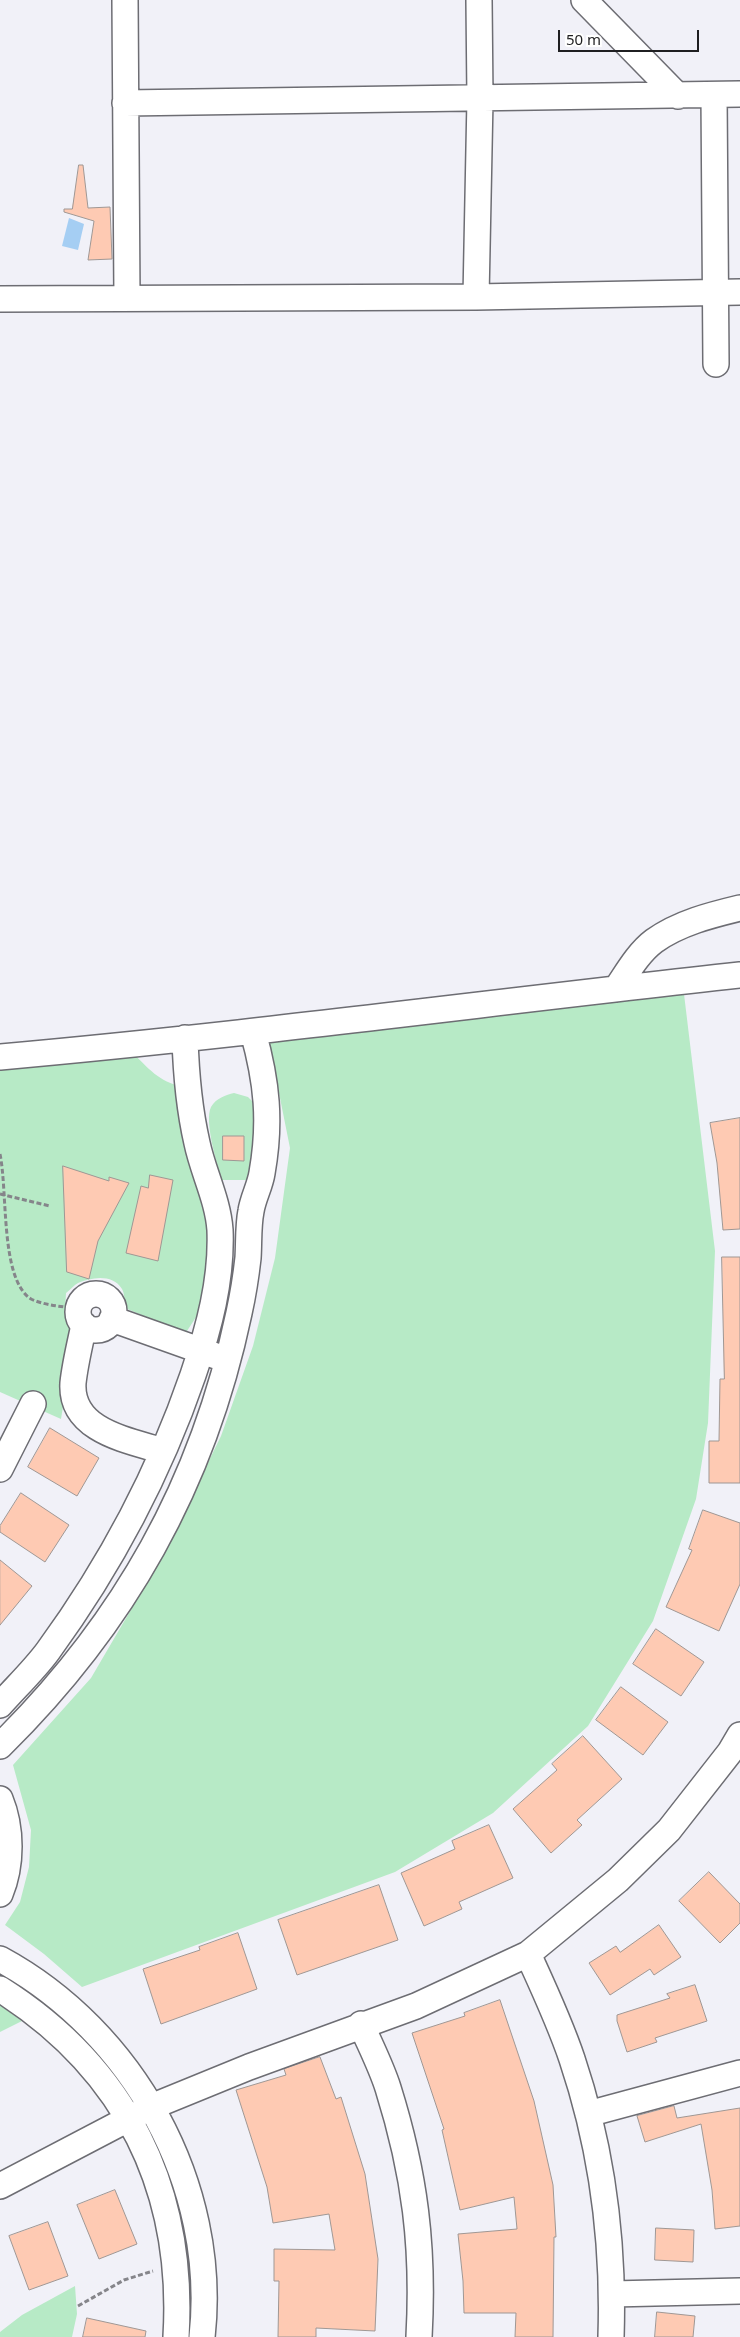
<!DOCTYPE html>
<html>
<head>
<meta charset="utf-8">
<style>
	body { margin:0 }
	#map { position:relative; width:740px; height:2337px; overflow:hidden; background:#f1f1f8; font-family:"Noto Sans",sans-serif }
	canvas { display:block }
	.scale { position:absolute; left:558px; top:30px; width:141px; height:22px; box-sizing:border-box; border:2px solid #1f1f21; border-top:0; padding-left:6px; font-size:15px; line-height:18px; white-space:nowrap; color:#1f1f21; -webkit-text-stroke:4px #fff; paint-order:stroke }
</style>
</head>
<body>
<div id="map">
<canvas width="740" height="2337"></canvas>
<div class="scale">50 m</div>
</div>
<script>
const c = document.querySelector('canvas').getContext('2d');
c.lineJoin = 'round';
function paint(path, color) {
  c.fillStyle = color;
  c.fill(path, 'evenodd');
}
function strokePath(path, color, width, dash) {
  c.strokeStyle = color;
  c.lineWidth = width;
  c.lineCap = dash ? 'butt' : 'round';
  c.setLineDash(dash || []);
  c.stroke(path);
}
paint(new Path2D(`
	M684,994L715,1251L708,1423L696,1499L653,1621L588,1726L493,1813L395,1872L82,1987L44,1954L5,1925L20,1902L29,1867L31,1830L13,1765L91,1678L160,1560L221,1436L253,1346L275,1258L290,1148L269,1043Z
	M132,1052C149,1069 158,1081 183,1087L186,1143L192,1172L212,1240L200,1311L187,1331H179L125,1308C124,1302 125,1294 122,1289C113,1274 92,1277 78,1283C74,1285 70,1290 66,1293L65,1311L75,1332L61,1419L0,1392V1062Z
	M234,1093L248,1097L257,1106V1133L247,1180H221C217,1163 204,1121 211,1107C216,1098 226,1095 234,1093Z
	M0,2005L22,2021L0,2032Z
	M75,2286L77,2314L72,2337H0V2332L22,2315Z`), '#b7eac6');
paint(new Path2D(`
	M69,218L84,224L78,250L62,246Z`), '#a5cef3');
const building = new Path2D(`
	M79,165H83L88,208L110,207L112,259L88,260L94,221L64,212V209H72Z
	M740,1118V1229L723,1230L717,1163L710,1123Z
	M223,1136H244V1161L223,1160Z
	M63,1166L109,1181V1177L129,1183L98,1241L89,1279L67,1272Z
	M150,1175L173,1180L158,1261L126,1253L141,1186L148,1188Z
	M722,1257H740V1483H709V1441H719L720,1379H724Z
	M50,1428L99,1458L77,1496L28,1467Z
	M21,1493L69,1525L45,1562L0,1532V1526Z
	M703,1510L740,1523V1584L719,1631L666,1607L692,1550L689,1549Z
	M0,1560L32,1586L0,1625Z
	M656,1629L704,1662L681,1696L633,1664Z
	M621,1687L668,1722L643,1755L596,1720Z
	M583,1736L622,1779L577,1820L582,1825L551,1853L513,1809L557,1770L552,1764Z
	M489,1825L513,1878L459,1902L462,1909L424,1926L401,1873L455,1849L452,1841Z
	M709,1872L740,1904V1923L720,1943L679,1901Z
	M379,1885L398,1940L297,1975L278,1920Z
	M659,1925L681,1957L654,1975L650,1969L610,1995L589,1963L616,1946L620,1952Z
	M238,1933L257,1989L161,2024L143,1969L200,1950L199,1947Z
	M695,1985L707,2021L655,2038L657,2042L627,2052L617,2021V2015L670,1998L667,1994Z
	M500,2000L534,2101L553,2185L556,2237H554L553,2337H515L516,2313H464L463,2281L458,2234L517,2229L514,2197L460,2210L442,2130L444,2129L412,2033L465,2016L464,2013Z
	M320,2057L336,2099L341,2097L365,2174L378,2259L375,2331L316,2328V2337H278L279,2281H274V2249L335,2250L329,2214L273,2223L267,2187L236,2090L286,2075L284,2069Z
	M674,2106L677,2118L740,2108V2226L715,2229L712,2190L701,2124L645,2142L637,2116Z
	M115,2190L137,2244L99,2259L77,2205Z
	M48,2222L68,2276L29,2290L9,2236Z
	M656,2228L694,2230L693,2262L655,2260Z
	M657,2312L695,2316L693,2337H655Z
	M87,2318L146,2331L145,2337H83Z`);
paint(building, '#fecab3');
strokePath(building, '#9f9794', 1);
const minor = new Path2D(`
	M125,0L127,298
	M584,0L678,96
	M714,95L716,364
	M125,103L740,94
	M476,297L480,99L479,0
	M0,299L476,297L740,292
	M616,989C627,973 638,953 654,941C679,923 711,915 740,908
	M0,1057C247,1035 493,1002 740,975
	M78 1312a18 18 0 1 1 36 0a18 18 0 1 1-36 0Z
	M112,1319L216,1356
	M84,1325C80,1344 75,1364 73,1383C70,1431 128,1440 163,1451
	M0,1469L33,1404
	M0,1705C16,1687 34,1670 48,1651C110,1566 159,1474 193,1375C209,1328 222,1280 220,1230C218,1200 203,1172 197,1143C189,1108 186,1073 185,1038
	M0,1746C124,1624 203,1484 239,1313C243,1295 246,1276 248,1258C249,1243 248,1226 251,1211C253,1198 260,1186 262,1173C271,1122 267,1082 253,1032
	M0,1799C12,1828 12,1865 0,1894
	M528,1954C544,1989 560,2023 572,2059C602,2148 614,2244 611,2337
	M0,1959C133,2031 219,2185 202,2337
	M0,1989C126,2069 185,2189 176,2337
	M361,2024C370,2045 381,2066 388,2088C415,2174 424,2247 419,2337
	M588,2114L740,2073
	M0,2186L151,2107L249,2067L416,2006L528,1954L618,1880L669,1830L730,1752L740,1735
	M612,2294L740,2291`);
strokePath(minor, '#6d6d73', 28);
strokePath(new Path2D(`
	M0,1154C8,1193 0,1279 31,1299C44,1305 58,1306 72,1308
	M0,1194L50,1206
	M78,2306L124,2280L153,2271`), '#85858a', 3, [5, 2.5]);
strokePath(minor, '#fff', 25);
</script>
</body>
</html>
